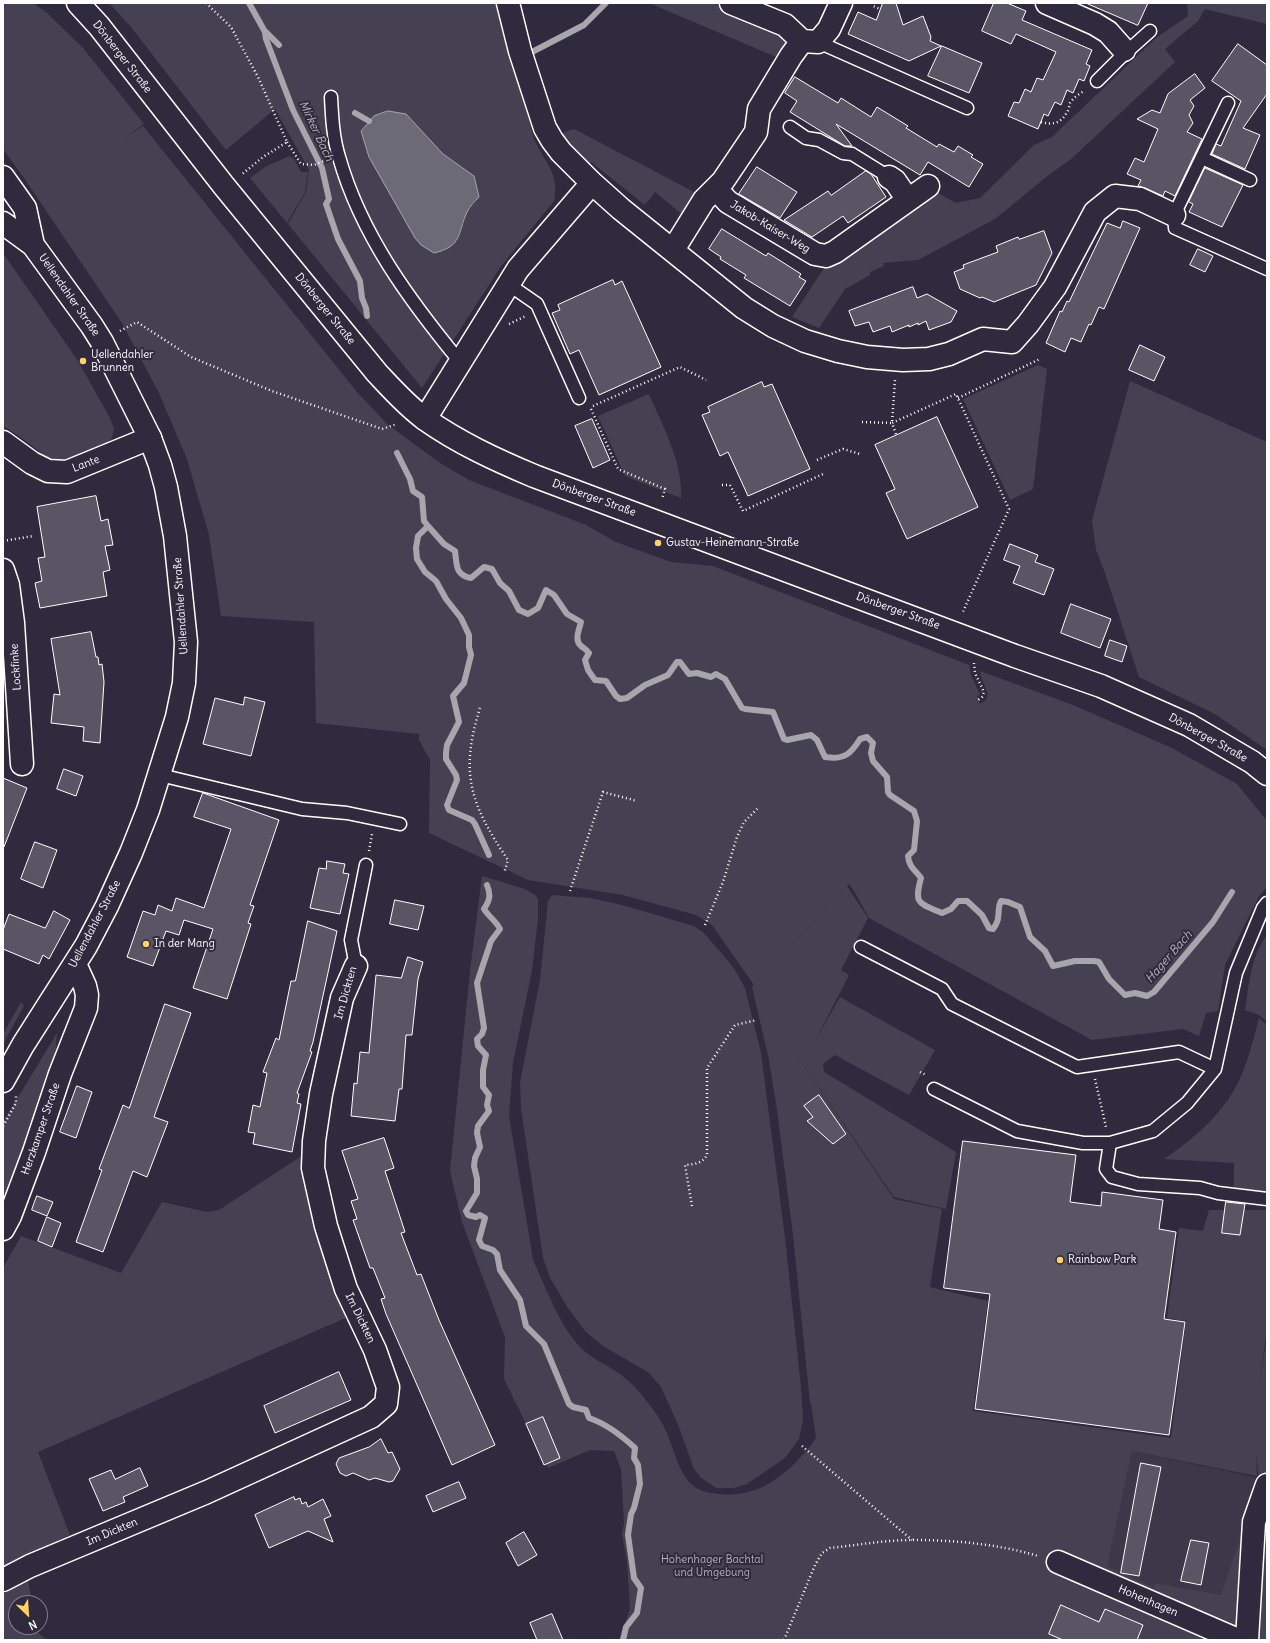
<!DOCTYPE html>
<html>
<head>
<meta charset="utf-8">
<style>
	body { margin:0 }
	#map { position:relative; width:1270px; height:1643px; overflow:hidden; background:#2f2a3d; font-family:Delius,sans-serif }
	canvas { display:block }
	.frame { position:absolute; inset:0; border:4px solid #fff; pointer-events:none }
	.north { position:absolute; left:8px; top:1595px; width:40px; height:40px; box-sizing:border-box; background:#2f2a3d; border:1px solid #827f8b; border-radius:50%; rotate:155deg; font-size:11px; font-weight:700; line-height:16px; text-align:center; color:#fff }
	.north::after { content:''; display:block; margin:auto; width:14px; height:18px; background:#ffd166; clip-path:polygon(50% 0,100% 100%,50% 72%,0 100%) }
</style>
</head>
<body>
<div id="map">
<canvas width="1270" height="1643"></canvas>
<div class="frame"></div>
<div class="north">N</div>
</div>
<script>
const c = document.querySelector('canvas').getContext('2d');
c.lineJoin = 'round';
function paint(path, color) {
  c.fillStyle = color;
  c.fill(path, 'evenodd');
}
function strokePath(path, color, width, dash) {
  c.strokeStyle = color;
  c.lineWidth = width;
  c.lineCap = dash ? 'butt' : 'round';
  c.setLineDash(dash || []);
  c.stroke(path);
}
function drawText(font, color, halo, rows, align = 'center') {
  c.font = font + ' Delius,sans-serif';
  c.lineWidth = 4;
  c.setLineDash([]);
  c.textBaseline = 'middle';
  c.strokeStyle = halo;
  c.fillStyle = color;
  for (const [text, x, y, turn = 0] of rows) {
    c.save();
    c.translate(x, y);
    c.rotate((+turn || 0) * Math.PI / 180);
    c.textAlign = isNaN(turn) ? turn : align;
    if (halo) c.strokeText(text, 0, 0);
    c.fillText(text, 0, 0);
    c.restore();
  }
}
paint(new Path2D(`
	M1132,1451L1255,1477L1245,1537L1240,1610L1012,1640L1106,1567Z`), '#3c3749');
paint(new Path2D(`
	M3,3H33L47,13L83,48L144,124L120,141L143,126L357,392L387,424L440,463L469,480L586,525L616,542L671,562L713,566L969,665L971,676L980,694L977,697L980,704L986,700L988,694L981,677L980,671L1073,705L1172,748L1237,784L1267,821V887L1259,896L1225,965L1218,1011L1206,1013L1199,1036L1183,1029L1092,1040L869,918L854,891L849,884L754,985L712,925L696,915L623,895L528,880L429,833L430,760L419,740V734L316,723L314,622L221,616L209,535L187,459L158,391L122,323L26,181L3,149Z
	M109,3H499L534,139C544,162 560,173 554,201L502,265L422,388L288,224L306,192L309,170L275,109L226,150L131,27ZM406,114L443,154L474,176L479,197L467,211L457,241L421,245L415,238L369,157L361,131C374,112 385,115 406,114Z
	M649,3H713L777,30C788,39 788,47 781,59Z
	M1187,3H1267V24L1205,9L1198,21L1165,49L1175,62L1071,159L1050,174L995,219L918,260L883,263L884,266L870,272V275L845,289L819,328L792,317L828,262L934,191L956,203L980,198L1034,145L1052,137L1156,38L1188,16Z
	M574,129L698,194L684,216L655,192L645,205L591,162L589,165L573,150L562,133Z
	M289,156L294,159L301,172H308L305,192L287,223L250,178L265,167Z
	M3,253L78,361L110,418L114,429L112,438L106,445L82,455L60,460L47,457L16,434L3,426Z
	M1038,365L1047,369L1033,489L1010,500L963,399Z
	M1130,381L1267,442V750L1215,714L1139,677L1105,573L1096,550L1092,520Z
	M649,394C663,427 683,462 681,498L625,476L598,416Z
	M482,876L525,889L535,895L538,899V919L532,970L513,1063L509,1116L533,1259L537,1269C549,1295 560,1325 579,1346C589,1357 605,1364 617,1372C625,1377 635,1387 641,1394C649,1404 659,1416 664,1427C673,1444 676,1467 689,1482C697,1491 708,1493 719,1494C762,1499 793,1470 816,1438L811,1403H810L793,1235L777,1110L769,1060L752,987L847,886L868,918L841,970L849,975L814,1043L840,997L935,1050L909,1095L835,1055L823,1064L824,1072L956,1152L946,1209L894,1197L788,1042L894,1199L942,1209L930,1287L988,1301L973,1411L1171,1438L1186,1321L1167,1318L1179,1228L1203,1231L1209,1210H1267V1330L1259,1385L1267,1337V1640H619L630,1609L627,1562L622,1533L624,1524L621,1469L614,1451L590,1450L548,1468L504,1379L505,1337L462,1222L450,1171L470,971ZM1132,1451L1257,1476L1256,1451L1259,1484L1221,1595L1154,1583L1155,1588L1107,1566Z
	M552,895L590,898L622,905L694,926L704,933L723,955L735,970L745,988L761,1053L785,1238L801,1387L803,1420L799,1439L785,1458L747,1484L734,1488H716L700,1477L694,1469L679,1427L661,1387L648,1372L603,1346L585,1331L568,1308L550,1278L543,1258L521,1108L520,1083L540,980L548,901Z
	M1267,935V1022L1259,1015L1245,1010C1249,984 1251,956 1267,935Z
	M21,1002L24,1006L3,1044V1034Z
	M1259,1018L1267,1025V1196L1234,1189V1163L1164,1159C1188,1143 1213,1122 1229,1098C1245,1075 1252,1045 1259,1018Z
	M57,1033L55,1060L3,1208V1122Z
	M303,1155L313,1221L325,1259L350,1316L38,1452L70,1535L3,1567V1268L21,1236L121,1273L162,1202L207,1212L219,1210Z
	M28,1580L32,1603H16V1627H36V1631L47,1640H3V1595L11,1587Z`), '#464152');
const water = new Path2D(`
	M388,111L406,114L443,154L474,176L479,197C475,201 470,206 467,212C457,234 463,246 434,253L421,245L415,238L369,157L361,131L374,116Z`);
paint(water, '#6d6a77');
strokePath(water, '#a7a6ad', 1);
strokePath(new Path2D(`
	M249,3L265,32L266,39L293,110L322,168L329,199L326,204L338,239L360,281L362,298L366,308L367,316
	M266,32L279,45
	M532,52L584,25L606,3
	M355,113L369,121
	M397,453L410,479L413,491L422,497L424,521L428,526L418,536L416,548L417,559L425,572L436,581L446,599L461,618L469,635V647L471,655L464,683L453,696L459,722L447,745L446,753V759L456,775L457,780L447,805L449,810L472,820L475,824L489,855
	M428,526L444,544L455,551C457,565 455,575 471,578L484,567L492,569L500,583L509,591L519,610L528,614L538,608L546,590L554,595L567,614L581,622C579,630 574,640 581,646C585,649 586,649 589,653L585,660L588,670L595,680L606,681L616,696L620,699L627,698L645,685L668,675L677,662H680L689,674L697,673L711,677L716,674L725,679L742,708L745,709L773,712L784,739L787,740L811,735L817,740L825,757C844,760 851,754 860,739L867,737L873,743L871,753L873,761L887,777L888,792L890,795L914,811L917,821L914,850L908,856C909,867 915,870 921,878C914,904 918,903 942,913L951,909L958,901H967L982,915L989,928L993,929C1002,918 996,910 1001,901L1008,902L1020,907L1030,937L1045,951L1053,966L1075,961H1094L1099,962L1109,979L1125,995L1135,993L1147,996L1154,992L1213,922L1232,892
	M487,885C491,895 490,900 484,909C489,917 496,921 500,929L491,941L477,983L484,1028L482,1034L477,1039L478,1046L486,1055L483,1070V1087L489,1095L487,1105L489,1111L478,1126L477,1133L480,1147L475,1158L474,1166L477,1179V1193L466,1211L468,1215L476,1217L480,1215L485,1218L479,1240L482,1246L493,1250L497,1254L500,1270L520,1300L526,1326L544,1344L569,1404L573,1407L586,1410L589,1418C607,1424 621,1435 635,1448L634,1458L638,1465L640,1484L634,1508L631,1514L628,1535L634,1578L641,1588L637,1613L626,1627L623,1640`), '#a7a6ad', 6);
const building = new Path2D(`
	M883,3H896L903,25L923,16L931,37L930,41L941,46L909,61L848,34L858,12L876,20Z
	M994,3H1007L1026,11L1022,20L1092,50L1086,64L1090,66L1084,81L1079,79L1073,93L1067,90L1061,105L1055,102L1048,116L1044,114L1038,129L1008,116L1014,102L1019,103L1025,89L1031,92L1037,78L1043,80L1056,52L1016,34L1011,44L982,31Z
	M1086,3H1148L1138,25Z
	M1238,44L1267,65V94L1243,128L1260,135L1245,169L1212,154L1216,144L1221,146L1241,101L1212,81Z
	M942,46L982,63L969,93L928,76Z
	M1195,74L1205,88L1190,100L1194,106L1189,115L1193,123L1187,132L1202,139L1175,196L1165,191L1163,196L1145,188L1138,186L1141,180L1127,174L1135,158L1144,162L1158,129L1137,119L1152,110L1160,113L1168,94Z
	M795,77L838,103L841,98L871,117L877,107L908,126L906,128L937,147L939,144L954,152L958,146L973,155L971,157L983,164L969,187L928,162L920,175L836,124L852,146H845L790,112L797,101L785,93Z
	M757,167L797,192L780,218L739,194Z
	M1205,168L1243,185L1222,227L1189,212L1193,204L1189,202Z
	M866,171L871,174L886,197L848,223L843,216L812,237L784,220L828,191L831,195Z
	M1123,221L1140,228L1104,309L1099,307L1091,325L1089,324L1081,342L1071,338L1065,352L1046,343L1060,311L1062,312L1067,301L1069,302L1107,223L1120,228Z
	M722,229L766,256L768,253L801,274L799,277L806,281L790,306L744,278L746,275L720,259L721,257L709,249Z
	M1044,231L1052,253L1036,285L994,302L982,297L980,298L960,289L954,272L964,268L963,265L998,252L996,246L1018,237L1019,239Z
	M1198,249L1213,256L1205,272L1190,265Z
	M613,280L615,285L622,281L661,367L599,395L579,350L570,354L552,313L560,310L558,305Z
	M913,287L917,298L927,294L957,311L951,322L929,330L926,321L918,325V323L909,327V325L892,332L890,326L873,332L869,322L855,326L849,311Z
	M1140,345L1165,357L1154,381L1129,370Z
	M762,382L764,387L772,384L810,469L748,496L728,452L720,456L702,415L710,412L708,407Z
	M937,417L978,507L907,539L886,493L895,489L875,445Z
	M592,419L610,460L593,468L575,426Z
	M96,496L101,521L108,519L113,545L105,546L110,570L103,572L107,596L40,608L35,583L42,581L38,558L45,557L37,507Z
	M1010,544L1038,555L1035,562L1054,569L1044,595L1013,583L1020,566L1004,560Z
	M1071,604L1111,619L1100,648L1061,633Z
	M91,632L96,657H98L99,665L102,664L104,682L100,743L83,741L84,727L51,723L54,694L60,695L51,639Z
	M1110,640L1127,646L1122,662L1105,656Z
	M245,697L265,702L251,756L203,744L215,698L243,705Z
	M64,769L83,776L76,796L57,789Z
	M3,778L27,788L4,847H3Z
	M203,793L279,820L250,905L254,906L248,923L251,924L227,999L193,988L213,929L184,920L179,935L166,931L153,966L127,957L143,911L155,915L158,905L172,911L176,898L204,908L231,829L194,817Z
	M35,842L57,850L43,888L21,879Z
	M327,861L345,864L343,873L349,874L340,914L310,908L319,868L326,869Z
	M395,900L424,906L418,930L390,924Z
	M54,911L70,920L49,959L43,955L39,964L3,949V930L9,914L45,928Z
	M308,921L337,931L313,1042L310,1051L312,1052L297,1093L299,1094L297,1103L301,1104L292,1152L253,1144L255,1133L248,1132L253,1105L260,1107L267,1073L263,1072L276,1038L279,1040L291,981H295Z
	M408,957L423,962L418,979L412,1035H406L402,1089H399L395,1121L351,1116L354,1083L357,1084L360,1052L369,1053L376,975L401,978Z
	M165,1004L191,1013L154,1117L168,1122L147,1177L133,1171L103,1252L76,1242L102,1170L99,1169L123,1105L129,1108Z
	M77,1086L92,1092L76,1138L60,1132Z
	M819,1095L846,1134L833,1144L807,1121L813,1117L804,1106Z
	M384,1138L394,1168L385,1171L405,1232L401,1233L417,1275L421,1274L439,1320L495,1445L452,1465L386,1314L381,1299L385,1298L373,1268H370L353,1220L357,1219L351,1201L358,1199L342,1151Z
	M963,1141L1076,1155L1070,1202L1101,1206L1102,1192L1163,1200L1159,1229L1176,1232L1164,1319L1185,1322L1169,1435L975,1409L990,1294L944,1288Z
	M37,1196L53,1202L47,1216L32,1210Z
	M1226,1202L1245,1204L1240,1235L1222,1233Z
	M47,1217L61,1223L52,1247L38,1241Z
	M339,1372L351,1400L275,1433L264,1406Z
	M543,1417L560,1458L544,1465L526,1424Z
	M381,1439L388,1453L392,1452L400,1469L393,1481L389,1482L375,1478L369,1480L353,1473L346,1476L340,1473L336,1464L339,1458L369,1447Z
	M1141,1463L1161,1467L1139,1576L1121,1573Z
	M140,1468L148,1486L123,1497L125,1502L103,1511L89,1479L111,1470L115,1479Z
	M459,1482L466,1498L433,1512L426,1496Z
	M294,1497L295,1500L300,1498L302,1504L306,1502L308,1507L323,1499L331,1516L324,1519L333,1542L308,1531L269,1548L255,1515Z
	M524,1532L537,1555L518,1566L506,1543Z
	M1191,1540L1209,1543L1201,1585L1181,1581Z
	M1061,1605L1099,1622L1105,1609L1143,1625L1137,1640H1063L1049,1634Z
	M552,1614L563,1640H537L530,1623Z`);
paint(building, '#595564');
strokePath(building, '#fff', 1);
const service = new Path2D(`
	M818,42L967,108
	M1097,81L1122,56L1124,50L1131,48L1150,31
	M331,97C332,117 333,138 339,157C361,235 410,301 461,363
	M1228,103L1174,215L1175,228L1267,269
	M790,127L806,138L819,140L843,153L852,154L889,177
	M1202,158L1250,180
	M508,284L537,304L579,398
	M160,775L302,809L347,813L400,824
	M861,947L942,989L952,1004L1077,1067L1179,1052L1215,1069
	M356,966L351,940L366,865
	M934,1089L1017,1131L1083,1143H1110L1153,1131L1187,1103L1215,1069L1236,973L1263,908L1267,903
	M1110,1143L1106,1169L1112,1177L1138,1184L1200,1188L1218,1193L1267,1199`);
const minor = new Path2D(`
	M508,3L520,51L545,128L552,140L561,152L592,183
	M731,3L785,25L802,41L818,42L829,29L841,3
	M1047,3L1095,24L1108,32L1124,50
	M889,177L895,181L908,200
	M716,189L728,202L815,254L826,256L835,252L928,186
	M673,250L704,200L723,181L756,132L759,109L791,56L802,41
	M425,419L518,269L592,183L621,209L744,308L773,326L805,341L838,351L867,357L903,360L929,359L949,354L983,339L1012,342L1028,324L1055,287L1095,212L1115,196L1140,199L1174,215
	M3,442L32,463L48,471L67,472L150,438
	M3,570L8,585L13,623L22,764
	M1058,1562L1238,1640
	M3,1580L30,1566L207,1492L371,1417L386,1404L388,1387L375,1350L346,1289L326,1226L313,1168L314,1141L321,1094L342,998L356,966
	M1247,1640L1254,1522L1267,1485`);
const tertiary = new Path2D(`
	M78,3L99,26L224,186L377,373C392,389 407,406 425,419C459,443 496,460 534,476L1015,656L1101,686L1189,725L1252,762L1267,774`);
const secondary = new Path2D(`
	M3,177L25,208L33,245
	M3,223L33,245L92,326L102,342L150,438L160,465L166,487L175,536L186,642L184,683L177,717L148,810L131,853L107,906L86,946L23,1045L3,1081
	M3,1229L10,1216L34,1152L60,1074L86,1008L87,995L85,986L75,964`);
strokePath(service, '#fff', 15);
strokePath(minor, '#fff', 25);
strokePath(tertiary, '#fff', 25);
strokePath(secondary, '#fff', 25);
strokePath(new Path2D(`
	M206,3L231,27L258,77L287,142L263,157L241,175
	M874,3L873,6L880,9
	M1041,122C1052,125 1061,124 1067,112C1069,110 1069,106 1070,103C1073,98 1079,94 1084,91
	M287,142L301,164L314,165L324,161
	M509,324L526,316
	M120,331L137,322L191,357L272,391L382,429L397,424
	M958,398L1040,359
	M593,406L680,367L706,380
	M591,409L618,469L665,489L662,499
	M862,422L892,423L895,380
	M896,434L892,423L956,394L1009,509L962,614
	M817,460L843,449L860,454
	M722,485H730L743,511L823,474
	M3,541L33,536
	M974,663L975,673L984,692L982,697L978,700
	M480,708C459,774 471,805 508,860L504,873
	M369,851L372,834
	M570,891L603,792L637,801
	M705,925L723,882L737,837L744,822L758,808
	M920,1072L926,1075
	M1095,1079L1106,1127
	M3,1126L16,1103V1096
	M692,1206L685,1165C694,1164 702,1164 707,1155V1068L735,1025L757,1020
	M802,1446L912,1540
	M784,1640L815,1565L822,1553L830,1548C857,1545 886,1540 913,1540C954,1540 998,1544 1038,1556`), '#fff', 2.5, [1, 3]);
strokePath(service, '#2f2a3d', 12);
strokePath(minor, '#2f2a3d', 22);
strokePath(tertiary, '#2f2a3d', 22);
strokePath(secondary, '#2f2a3d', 22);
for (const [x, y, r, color] of [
	[83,361,4,"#ffd166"],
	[658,543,4,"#ffd166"],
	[146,944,4,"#ffd166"],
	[1060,1260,4,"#ffd166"]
]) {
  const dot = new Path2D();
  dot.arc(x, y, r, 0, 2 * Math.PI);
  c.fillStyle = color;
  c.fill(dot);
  strokePath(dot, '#2f2a3d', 1.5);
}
drawText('11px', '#fff', '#2f2a3d', [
	["Dönberger Straße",122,57,52],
	["Jakob-Kaiser-Weg",770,227,31],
	["Uellendahler Straße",69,295,55],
	["Dönberger Straße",325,309,51],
	["Lante",86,464,-21],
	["Dönberger Straße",594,498,20],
	["Uellendahler Straße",181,606,-94],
	["Dönberger Straße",898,611,20],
	["Lockfinke",16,667,-94],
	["Dönberger Straße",1208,738,29],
	["Uellendahler Straße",95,924,-62],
	["Im Dickten",346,993,-74],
	["Herzkamper Straße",41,1129,-71],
	["Im Dickten",360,1318,64],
	["Im Dickten",112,1532,-23],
	["Hohenhagen",1148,1601,23]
]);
drawText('11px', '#fff', '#2f2a3d', [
	["Uellendahler",91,355],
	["Brunnen",91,368],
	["Gustav-Heinemann-Straße",666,543],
	["In der Mang",154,944],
	["Rainbow Park",1068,1260]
], 'left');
drawText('11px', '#b5b3ba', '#2f2a3d', [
	["Hohenhager Bachtal",712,1560],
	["und Umgebung",712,1573]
]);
drawText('italic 12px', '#b6b4bb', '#2f2a3d', [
	["Mirker Bach",316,131,65],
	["Hager Bach",1169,957,-49]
]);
</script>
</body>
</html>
